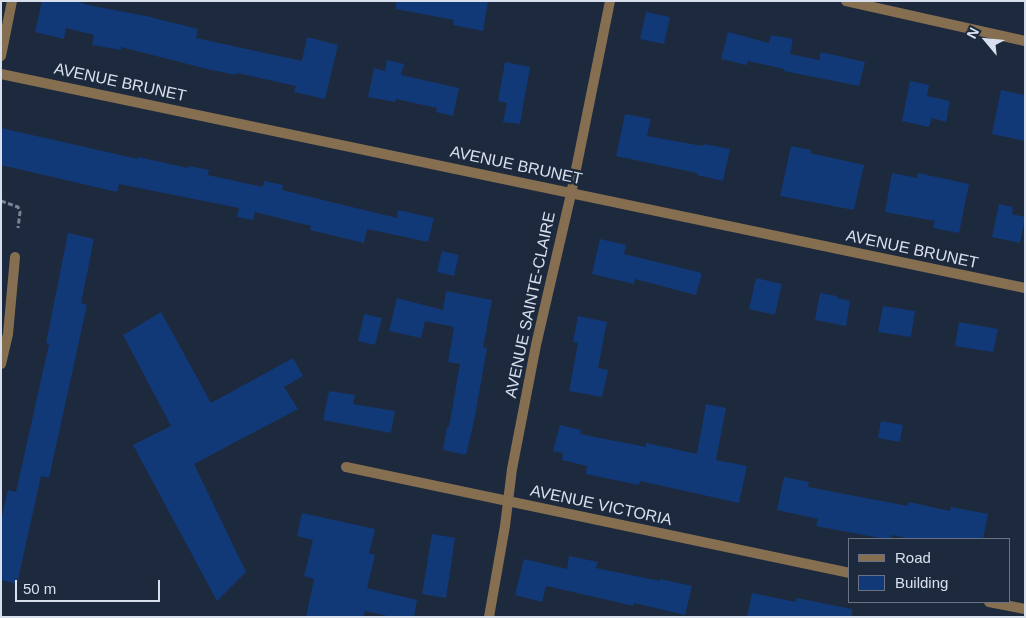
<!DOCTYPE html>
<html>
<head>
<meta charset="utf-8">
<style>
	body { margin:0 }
	#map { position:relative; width:1026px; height:618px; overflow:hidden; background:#1d293d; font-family:Helvetica,sans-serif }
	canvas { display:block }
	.frame { position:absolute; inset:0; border:2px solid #d8e0ee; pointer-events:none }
	.legend { position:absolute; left:848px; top:538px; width:162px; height:65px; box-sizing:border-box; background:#1d293d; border:1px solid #687284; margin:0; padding:6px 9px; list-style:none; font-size:15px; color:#d8e0ee }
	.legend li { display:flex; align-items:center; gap:10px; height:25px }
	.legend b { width:25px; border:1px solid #687284 }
	.north { position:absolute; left:961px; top:15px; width:50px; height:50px; -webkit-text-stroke:4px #1d293d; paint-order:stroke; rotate:298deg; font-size:14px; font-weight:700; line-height:20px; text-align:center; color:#d8e0ee }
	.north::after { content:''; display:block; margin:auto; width:18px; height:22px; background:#d8e0ee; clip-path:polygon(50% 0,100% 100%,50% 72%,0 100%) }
	.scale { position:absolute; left:15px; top:580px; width:145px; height:22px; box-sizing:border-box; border:2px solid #d8e0ee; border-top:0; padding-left:6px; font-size:15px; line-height:18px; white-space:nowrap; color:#d8e0ee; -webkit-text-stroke:4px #1d293d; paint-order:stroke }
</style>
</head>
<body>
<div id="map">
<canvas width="1026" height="618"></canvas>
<div class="frame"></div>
<ul class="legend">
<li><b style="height:6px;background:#856f50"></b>Road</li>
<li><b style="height:14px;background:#123977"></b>Building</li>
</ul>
<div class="north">N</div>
<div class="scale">50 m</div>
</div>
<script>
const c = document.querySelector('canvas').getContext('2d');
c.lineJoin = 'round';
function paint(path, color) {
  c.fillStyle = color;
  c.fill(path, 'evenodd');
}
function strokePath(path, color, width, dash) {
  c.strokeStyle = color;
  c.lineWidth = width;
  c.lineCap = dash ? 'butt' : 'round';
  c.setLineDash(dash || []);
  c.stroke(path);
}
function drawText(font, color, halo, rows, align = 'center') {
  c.font = font + ' Helvetica,sans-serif';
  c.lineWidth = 5;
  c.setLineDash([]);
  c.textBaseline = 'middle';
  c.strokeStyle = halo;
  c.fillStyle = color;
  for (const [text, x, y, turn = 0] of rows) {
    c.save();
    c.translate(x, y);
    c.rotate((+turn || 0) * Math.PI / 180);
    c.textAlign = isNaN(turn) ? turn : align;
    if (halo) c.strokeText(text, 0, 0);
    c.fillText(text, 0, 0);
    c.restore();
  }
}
paint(new Path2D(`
	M42,1H77L88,5L146,16L198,29L196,38L302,61L307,37L338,45L325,99L294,92L296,86L237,73L236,75L207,69L121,47V50L92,45L94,35L66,28L64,39L35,32Z
	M396,1H488L483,31L453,25L454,20L396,9Z
	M646,12L670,17L664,44L640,39Z
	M728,32L769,43L771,35L793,39L790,54L819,60L821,52L865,62L859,86L784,71V69L748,61L747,65L721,59Z
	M387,60L404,64L401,75L459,88L453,116L436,112L437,108L396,99L395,102L368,97L374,68L385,71Z
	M505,62L530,67L520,124L503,122L507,103L498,101Z
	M910,81L929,85L927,96L950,101L946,122L932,118L929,127L902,121Z
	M1001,90L1025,95V141L992,134Z
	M625,114L651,119L647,136L703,146L704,144L730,149L723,181L697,175V173L616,156Z
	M1,128L138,159V157L188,168L189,166L209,170L208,175L263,187L264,181L283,185L282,190L397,218L398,210L434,218L428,242L367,229L364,243L310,230L311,226L255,212L253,220L237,217L239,208L119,184L117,192L1,165Z
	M791,146L811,150L810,153L864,165L854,210L780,196Z
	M892,173L917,178L918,173L969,184L959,233L933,228L935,221L885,212Z
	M999,204L1013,207L1012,214L1025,217L1020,243L992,237Z
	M68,233L94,239L81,303L87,305L49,478L41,476L17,584L1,580V521L8,490L16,492L49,344L46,343Z
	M600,239L626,245L624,254L702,273L696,295L635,279L634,284L592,274Z
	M442,251L459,255L454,276L437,272Z
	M756,278L782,284L775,315L749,309Z
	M446,291L492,300L483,347L487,348L475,416L466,455L443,450L447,427H449L460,364L448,362L454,327L425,321L421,338L389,331L397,298L443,310Z
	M820,293L837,296V298L850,301L846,326L815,320Z
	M883,306L915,311L911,337L878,332Z
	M161,312L211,403L293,358L303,376L284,387L298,409L194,464L246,572L217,601L133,445L171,426L123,335Z
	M364,314L382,318L375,345L358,341Z
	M578,316L607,322L598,368L608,370L602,397L569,391L578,343L573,342Z
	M959,322L998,329L993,352L955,346Z
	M329,391L355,395L353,404L395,411L391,433L323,420Z
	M706,404L726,408L716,460L747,466L739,503L640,481L639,485L586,474L587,466L562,460L563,453L553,451L560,425L581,430L580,434L646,447V443L697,454Z
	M881,421L903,425L900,442L878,438Z
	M784,477L809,482L808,487L908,506L909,502L950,511L951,507L988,514L983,539H910L892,535L891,539H885L816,526L818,519L777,510Z
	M302,513L375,529L369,553L375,555L367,588L417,600L414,617H392L365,611L363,617H306L314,579L304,576L313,540L297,536Z
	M432,534L455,538L446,598L422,594Z
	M569,556L598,562L596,568L660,581V579L692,586L685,615L634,603L633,606L608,600L546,586L542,602L515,595L524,559L567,569Z
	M752,593L796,602L797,598L852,609V617H747Z`), '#123977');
strokePath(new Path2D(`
	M1,201L18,207L20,212L18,228`), '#7a8495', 3, [5, 2.5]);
strokePath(new Path2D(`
	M846,1L1025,41
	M1,56L12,1
	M1,74L1025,288
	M1,364L8,334L15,257
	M346,467L850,573
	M989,602L1025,609
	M489,617L505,526L512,469L536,345L571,194L610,1`), '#856f50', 10);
drawText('16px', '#d8e0ee', '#1d293d', [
	["AVENUE BRUNET",120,83,12],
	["AVENUE BRUNET",516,166,12],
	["AVENUE BRUNET",912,250,12],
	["AVENUE SAINTE-CLAIRE",531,305,-78],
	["AVENUE VICTORIA",601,506,12]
]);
</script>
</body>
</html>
